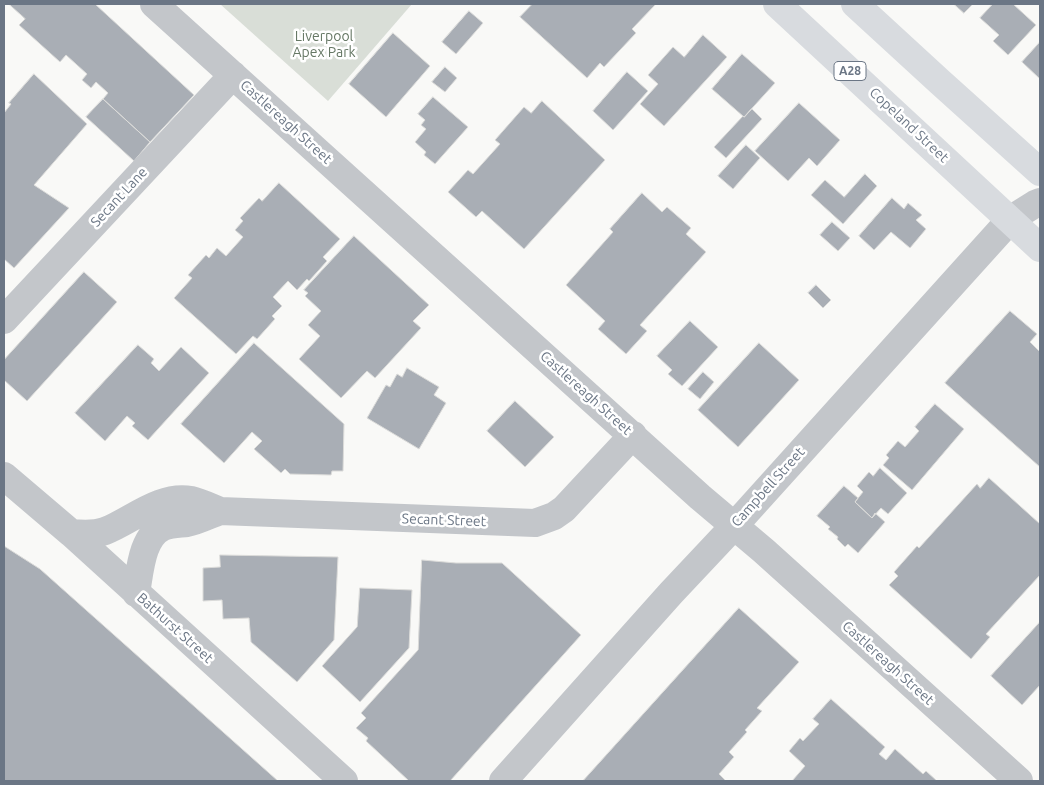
<!DOCTYPE html>
<html>
<head>
<meta charset="utf-8">
<style>
	body { margin:0 }
	#map { position:relative; width:1044px; height:785px; overflow:hidden; background:#f9f9f7; font-family:Ubuntu,sans-serif }
	canvas { display:block }
	.frame { position:absolute; inset:0; border:5px solid #6b7685; pointer-events:none }
</style>
</head>
<body>
<div id="map">
<canvas width="1044" height="785"></canvas>
<div class="frame"></div>
</div>
<script>
const c = document.querySelector('canvas').getContext('2d');
c.lineJoin = 'round';
function paint(path, color) {
  c.fillStyle = color;
  c.fill(path, 'evenodd');
}
function strokePath(path, color, width, dash) {
  c.strokeStyle = color;
  c.lineWidth = width;
  c.lineCap = dash ? 'butt' : 'round';
  c.setLineDash(dash || []);
  c.stroke(path);
}
function drawText(font, color, halo, rows, align = 'center') {
  c.font = font + ' Ubuntu,sans-serif';
  c.lineWidth = 5;
  c.setLineDash([]);
  c.textBaseline = 'middle';
  c.strokeStyle = halo;
  c.fillStyle = color;
  for (const [text, x, y, turn = 0] of rows) {
    c.save();
    c.translate(x, y);
    c.rotate((+turn || 0) * Math.PI / 180);
    c.textAlign = isNaN(turn) ? turn : align;
    if (halo) c.strokeText(text, 0, 0);
    c.fillText(text, 0, 0);
    c.restore();
  }
}
paint(new Path2D(`
	M220,4H412L328,101Z`), '#d9ded7');
const building = new Path2D(`
	M9,4H95L194,95L150,142L103,99L108,93L96,82L91,88L82,80L87,74L66,55L60,62L19,25L25,19Z
	M532,4H531H656L632,29L636,33L604,67L600,63L587,78L520,17Z
	M954,4H973L964,13Z
	M993,4H1013L1036,25L1008,55L993,41L999,35L980,18Z
	M469,11L483,23L456,54L442,42Z
	M393,33L430,66L386,117L349,84Z
	M703,35L727,57L664,126L640,104L658,84L648,75L673,47L684,57Z
	M1040,42V79L1022,62Z
	M742,54L775,83L744,117L712,89Z
	M445,67L457,78L445,92L432,82Z
	M627,72L648,91L613,130L593,111Z
	M34,74L87,124L34,185L69,208L14,268L4,259V113L11,104L9,103Z
	M433,97L468,127L435,164L424,155L426,152L415,142L426,129L421,125L425,120L418,114Z
	M103,99L150,142L134,161L86,117Z
	M542,101L605,160L524,249L482,211L476,217L448,192L468,170L473,174L500,144L495,140L524,107L531,113Z
	M799,103L840,140L817,166L809,158L788,181L755,151Z
	M752,109L762,119L726,158L714,147L743,116L744,117Z
	M746,145L760,158L733,189L718,176Z
	M865,174L877,186L843,224L811,195L825,180L844,197Z
	M279,183L340,239L323,257L327,261L309,281L307,279L297,290L288,281L273,297L282,306L272,316L275,319L257,339L253,336L236,354L174,298L192,278L188,275L206,255L209,258L217,248L226,256L243,237L235,230L243,221L240,218L259,198L262,201Z
	M642,193L662,212L667,207L691,228L686,234L706,252L640,325L647,331L626,354L598,329L605,321L566,285L613,232L610,229Z
	M892,198L904,209L908,203L922,215L916,220L926,229L910,248L891,232L874,250L859,236Z
	M832,222L850,238L838,251L820,235Z
	M354,236L429,305L413,321L421,328L375,378L367,371L341,398L299,359L320,336L308,325L321,311L305,296L308,293L304,290Z
	M84,272L117,302L27,401L4,380V360Z
	M816,285L831,300L823,308L808,293Z
	M1010,311L1037,334L1030,342L1040,352V467L945,383Z
	M690,321L718,347L682,386L668,374L672,370L657,356Z
	M254,343L344,424L343,471H332L331,475L290,474L285,469L281,473L254,449L262,441L252,432L224,463L181,424Z
	M759,343L799,380L738,447L698,410Z
	M138,345L154,359L151,363L159,371L181,347L209,373L148,440L132,426L135,423L127,416L105,441L75,413Z
	M407,368L439,387L434,395L446,403L419,449L367,418L386,385L390,387L397,374L402,377Z
	M703,372L714,382L700,399L688,389Z
	M515,401L554,437L525,467L487,431Z
	M935,404L964,429L912,490L883,465L889,458L886,455L898,441L905,447L919,431L915,427Z
	M880,468L907,493L888,514L881,508L872,518L855,502L863,492L857,486L869,472L873,476Z
	M989,478L1040,524V575L986,634L990,637L971,659L889,585L898,576L894,572L917,546L919,548L977,484L980,488Z
	M844,486L858,498L855,502L872,518L875,513L885,522L858,553L848,544L845,547L837,539L838,537L828,529L830,527L817,516Z
	M4,546L40,569L278,781H4Z
	M220,555L338,557L334,640L297,682L251,642L249,618L223,619L222,600L203,601V568L220,567Z
	M422,560L456,563H502L581,635L450,781H409L366,741L368,738L356,728L366,718L361,713L418,650Z
	M360,588L412,590L409,648L360,702L322,666L357,627Z
	M739,608L799,662L757,708L762,711L745,730L747,732L729,752L734,757L719,774L726,781H583Z
	M1040,622V685L1022,705L991,676Z
	M831,699L885,747L879,754L886,760L895,749L923,774L926,771L937,781H792L805,766L789,751L800,738L803,741L819,724L813,719Z`);
paint(building, '#a9aeb5');
strokePath(building, '#dbdbd9', 1);
strokePath(new Path2D(`
	M154,4L700,497L764,551L1019,781
	M4,320L233,75
	M4,476L71,533L344,781
	M71,533C82,534 94,535 105,531C131,521 160,494 191,500C200,502 210,507 220,511L535,523L554,516L564,509L633,435
	M136,593C140,573 141,537 163,527C171,524 179,524 187,523C198,521 209,515 220,511
	M503,781L671,593L734,526L1011,219L1035,204L1040,202`), '#c3c6ca', 28);
strokePath(new Path2D(`
	M777,4L1040,248
	M855,4L940,82L1040,172`), '#d8dbdf', 28);
for (const [x, y, w] of [
	[850,71,32]
]) {
  const box = new Path2D();
  box.roundRect(x - w / 2, y - 9.5, w, 19, 4);
  c.fillStyle = '#fff';
  c.fill(box);
  strokePath(box, '#6b7685', 1);
}
drawText('bold 12px', '#6b7685', null, [
	["A28",850,71]
]);
drawText('14px', '#667865', '#fff', [
	["Liverpool",324,36],
	["Apex Park",324,52]
]);
drawText('14px', '#6b7685', '#fff', [
	["Castlereagh Street",286,122,42],
	["Copeland Street",909,125,43],
	["Secant Lane",119,197,-47],
	["Castlereagh Street",586,393,42],
	["Campbell Street",768,487,-48],
	["Secant Street",444,520,2],
	["Bathurst Street",175,628,42],
	["Castlereagh Street",888,663,42]
]);
</script>
</body>
</html>
